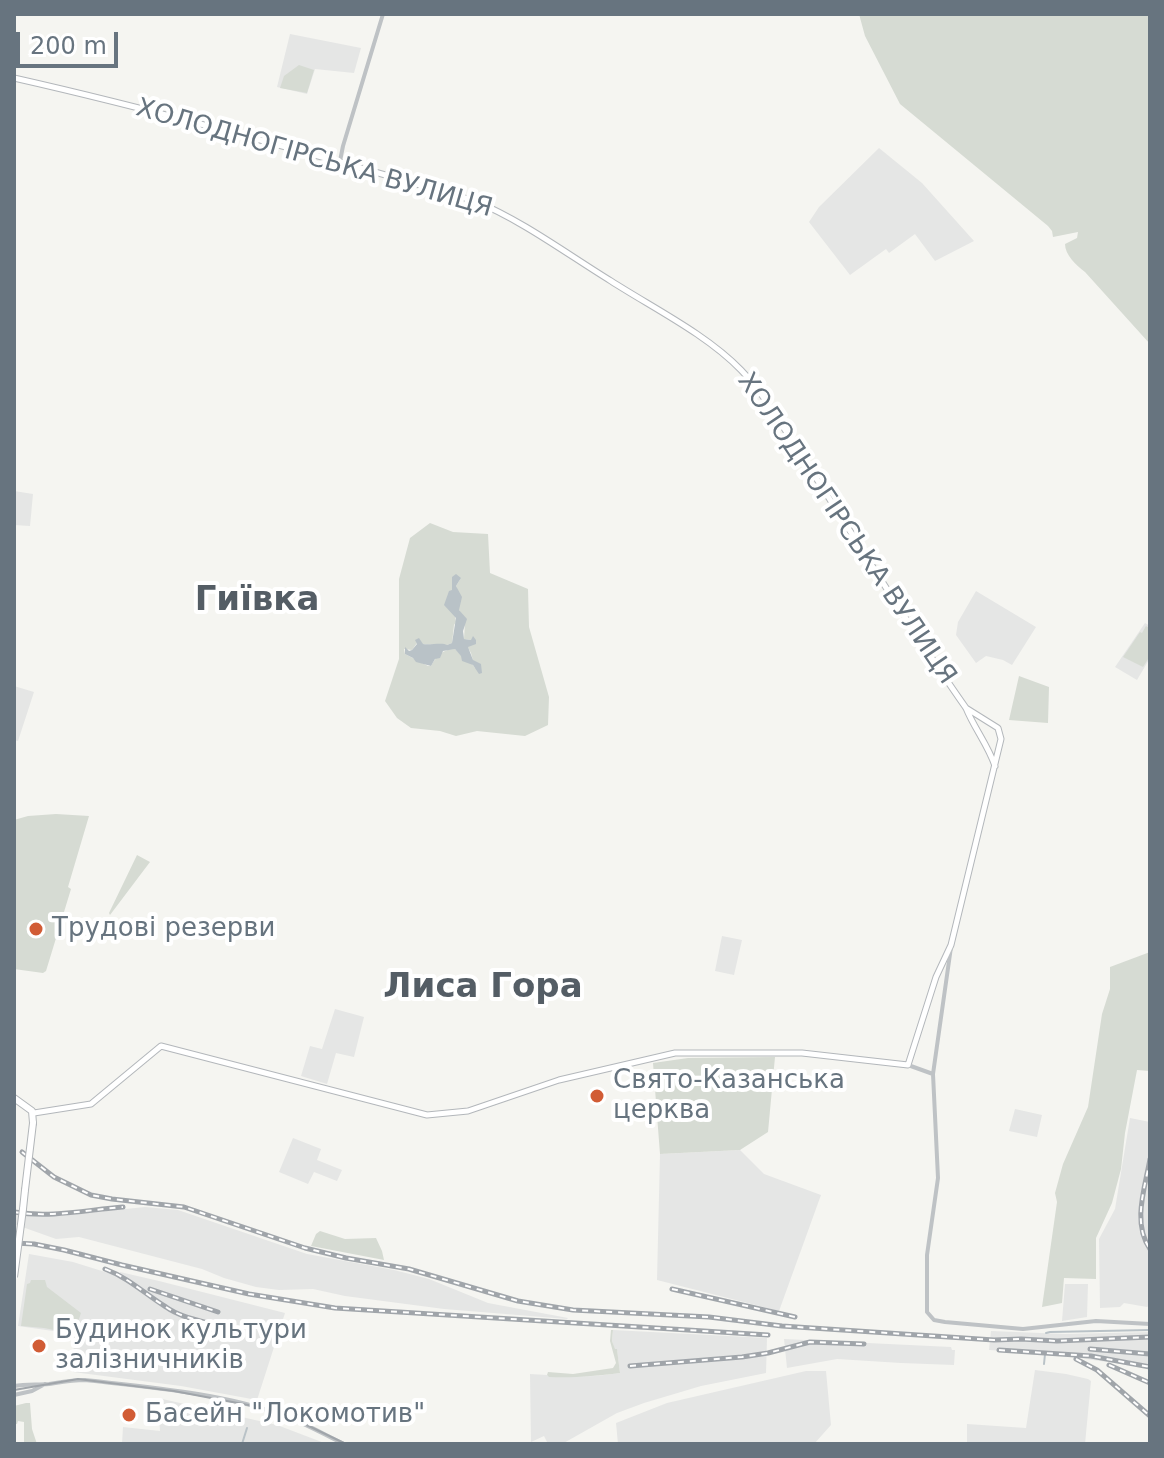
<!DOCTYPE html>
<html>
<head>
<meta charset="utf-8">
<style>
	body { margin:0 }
	#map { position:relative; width:1164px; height:1458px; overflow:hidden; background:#f5f5f1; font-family:"DejaVu Sans",sans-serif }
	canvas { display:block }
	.frame { position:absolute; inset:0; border:16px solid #67747f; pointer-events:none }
	.scale { position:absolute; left:16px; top:32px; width:102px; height:36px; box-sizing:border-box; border:4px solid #67747f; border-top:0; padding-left:10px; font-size:24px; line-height:28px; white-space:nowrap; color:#67747f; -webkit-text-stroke:6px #fff; paint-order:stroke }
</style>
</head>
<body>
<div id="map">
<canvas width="1164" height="1458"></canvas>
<div class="frame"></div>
<div class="scale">200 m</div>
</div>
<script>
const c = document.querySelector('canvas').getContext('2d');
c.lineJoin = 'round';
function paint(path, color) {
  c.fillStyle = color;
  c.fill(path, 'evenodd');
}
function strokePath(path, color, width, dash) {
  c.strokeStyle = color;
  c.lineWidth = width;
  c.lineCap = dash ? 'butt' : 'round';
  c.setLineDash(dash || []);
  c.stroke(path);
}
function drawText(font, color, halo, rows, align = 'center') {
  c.font = font + ' "DejaVu Sans",sans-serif';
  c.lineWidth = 8;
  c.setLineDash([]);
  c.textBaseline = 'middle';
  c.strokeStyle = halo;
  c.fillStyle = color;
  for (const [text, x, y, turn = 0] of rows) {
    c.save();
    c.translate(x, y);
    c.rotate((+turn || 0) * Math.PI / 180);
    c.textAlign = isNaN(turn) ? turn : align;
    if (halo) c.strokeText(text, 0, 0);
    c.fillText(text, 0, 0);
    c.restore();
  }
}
paint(new Path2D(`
	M290,34L361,48L354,73L315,69L307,94L277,87Z
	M879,148L922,183L974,241L935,261L915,234L889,253L886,249L850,275L809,222L819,207Z
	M14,491L33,494L30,526L14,525Z
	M976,591L1036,627L1012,665L1003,660L986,656L976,663L956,635L958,622Z
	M1145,623L1150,626V658L1137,680L1115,667Z
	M14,686L34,692L18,741L14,740Z
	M722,936L742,940L734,975L715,971Z
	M335,1009L364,1017L354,1057L336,1053L327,1084L301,1076L310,1046L322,1049Z
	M1015,1109L1042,1115L1037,1137L1009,1131Z
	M1130,1118L1150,1122V1305L1147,1307L1124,1303L1120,1307L1100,1308L1099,1239L1115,1209Z
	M293,1138L321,1149L317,1160L342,1170L337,1181L314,1172L308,1184L279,1172Z
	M740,1150L764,1174L821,1195L779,1311L657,1280L660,1154Z
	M145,1207L178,1210L307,1254L394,1270L429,1279L488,1303L568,1318L567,1319L444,1309L345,1296L313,1289L279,1290L256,1287L224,1278L202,1269L79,1237L56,1239L14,1224V1213L58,1216Z
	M29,1254L73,1262L118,1276L120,1272L159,1281L285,1313L257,1400L181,1386L73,1372L74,1334L18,1326Z
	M1065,1284H1088L1087,1317L1062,1321Z
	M613,1330L767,1338L766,1373L701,1386L644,1403L617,1413L562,1444H548L544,1436L531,1442L530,1374L547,1375L550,1377L596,1376L620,1373L617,1350H615L612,1341Z
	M991,1331L1065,1334L1150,1332V1368L1050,1354L989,1350Z
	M784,1339L951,1347L952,1350H955L954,1365L901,1363L837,1359L787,1368Z
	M1035,1370L1066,1374L1088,1379L1091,1381L1085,1444H967V1424L1026,1428Z
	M806,1371H826L831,1425L814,1444H618L616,1423L667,1403Z
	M158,1398L277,1425L327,1444H122L123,1427L160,1431Z`), '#e5e6e5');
paint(new Path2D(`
	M859,14H1150V344L1085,272C1076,265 1065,255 1065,244L1077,238L1078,232L1053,237L1052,231L1048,226L900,104L865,36Z
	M299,65L314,70L307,93L280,88L284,76Z
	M430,523L453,532L488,534L490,573L528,589L529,627L549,697L548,725L525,736L477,731L456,736L440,731L411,728L397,718L385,701L399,659V579L410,538ZM461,578L456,586L458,592L459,610L465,621L464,639L471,640L467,646L471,653L475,668L473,665L455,649C443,649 436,656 431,666H428L405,654L404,649L412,650L417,643L416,641L419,639L422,644L447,645L452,643L454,625L456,622C455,606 447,590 461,578Z
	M1146,626L1150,629V656L1143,667L1123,657L1140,632L1142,633Z
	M1019,676L1049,687L1048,723L1009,720Z
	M56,814L89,816L68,887L71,889L46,971L43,973L14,969V820L28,816Z
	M137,855L150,862L110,915L109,913Z
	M1150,952V1071L1137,1070L1125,1133L1121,1169L1112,1203L1096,1238V1279L1064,1278L1062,1303L1042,1307L1057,1202L1055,1193L1063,1164L1088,1107L1102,1014L1110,989V967Z
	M775,1057L768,1132L740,1150L660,1154L653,1063L688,1058Z
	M320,1231L345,1239L376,1238L382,1251L384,1260L311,1246L316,1234Z
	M31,1280H45L47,1287L81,1313L74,1334L44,1328L21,1326L27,1284L30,1283Z
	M611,1330H613L612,1341L615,1349H617L620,1373C595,1376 575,1378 549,1377L547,1375L548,1372L573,1374L613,1368L616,1363L610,1341Z
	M26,1403H30L32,1429L37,1444H24V1422L18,1421L17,1424H14V1406Z`), '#d6dbd3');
paint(new Path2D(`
	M456,574L461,578L456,586L462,597L459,610L467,619L463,631L464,639L471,640L473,636L476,640V644L468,647L473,660L481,664L482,673L479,674L473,665L462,661L461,656L455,649L443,651L440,658L435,659L431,666L416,662L413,658L405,654V647L409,651L412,650L417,644L415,640L419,638L423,644C431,645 443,642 447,645L452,643L456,618L444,605L449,591L452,590V577Z`), '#b9c2c7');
strokePath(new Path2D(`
	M1046,1333L1050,1332L1150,1330
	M1044,1364L1045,1354
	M242,1444L247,1428`), '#b9c2c7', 2);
const secondary = new Path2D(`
	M14,78C169,113 322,156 475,201C523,221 567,254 611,281C653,308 706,334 741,370C767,397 786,433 807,464C860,545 910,629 966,708C974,728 988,745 995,766
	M34,1113L91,1104L161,1046L427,1115L468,1111L559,1080L675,1053H802L908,1065L936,977L951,945L1001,739L998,728L966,708`);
const primary = new Path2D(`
	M14,1098L32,1111L33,1123
	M23,1209L25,1190`);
strokePath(secondary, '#b3b7bb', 7);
strokePath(primary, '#b2b6b9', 8);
strokePath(new Path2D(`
	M340,161L343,146L383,14
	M951,947L933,1074L938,1178L927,1255V1312L934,1320L945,1322L1023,1329L1096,1321L1150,1324
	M908,1065L933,1074
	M14,1386C26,1384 37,1385 49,1384C62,1382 73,1380 85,1380C147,1387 224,1393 282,1415C303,1422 323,1434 344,1444
	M14,1395L32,1391L45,1384`), '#bec2c5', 4);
strokePath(secondary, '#fff', 5);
strokePath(primary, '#fff', 6);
strokePath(new Path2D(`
	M14,1390L78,1379L174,1391L264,1408L288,1416L346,1444`), '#a0a5aa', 2);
const rail = new Path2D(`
	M22,1152L54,1177L91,1195L112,1199L184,1207L305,1248L346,1258L409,1269L518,1301L573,1310L709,1317L782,1326L994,1340L1021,1339L1057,1341L1150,1337
	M1150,1159C1145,1188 1132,1223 1150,1249
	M14,1212C51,1218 86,1210 123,1207
	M14,1243L34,1244L64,1250L122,1265L249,1294L335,1308L768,1335
	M105,1269C129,1278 145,1294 166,1307C180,1317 198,1320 215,1325
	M150,1289L218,1312
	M672,1289L795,1317
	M1090,1349L1150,1354
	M999,1350L1091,1356L1150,1367
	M1076,1359L1097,1370L1150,1416
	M1109,1365L1150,1383
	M630,1366L742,1357L768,1353L810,1342L864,1344`);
strokePath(rail, '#a0a5aa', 5);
strokePath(rail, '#fff', 2, [6]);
const primaryBridge = new Path2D(`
	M25,1190L33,1123
	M14,1277L23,1209`);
strokePath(primaryBridge, '#b2b6b9', 8, []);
strokePath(primaryBridge, '#fff', 6);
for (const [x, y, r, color] of [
	[36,929,8,"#d15c35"],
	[597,1096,8,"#d15c35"],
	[39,1346,8,"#d15c35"],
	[129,1415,8,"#d15c35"]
]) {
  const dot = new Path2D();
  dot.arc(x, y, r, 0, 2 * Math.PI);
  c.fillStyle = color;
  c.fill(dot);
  strokePath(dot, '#fff', 3);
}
drawText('26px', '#67747f', '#fff', [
	["ХОЛОДНОГІРСЬКА ВУЛИЦЯ",314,159,16],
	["ХОЛОДНОГІРСЬКА ВУЛИЦЯ",846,529,56]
]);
drawText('26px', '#67747f', '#fff', [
	["Трудові резерви",52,929],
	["Свято-Казанська",613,1081],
	["церква",613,1111],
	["Будинок культури",55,1331],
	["залізничників",55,1361],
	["Басейн \"Локомотив\"",145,1415]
], 'left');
drawText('bold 34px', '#545d65', '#fff', [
	["Гиївка",257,601],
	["Лиса Гора",483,988]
]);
</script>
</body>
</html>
